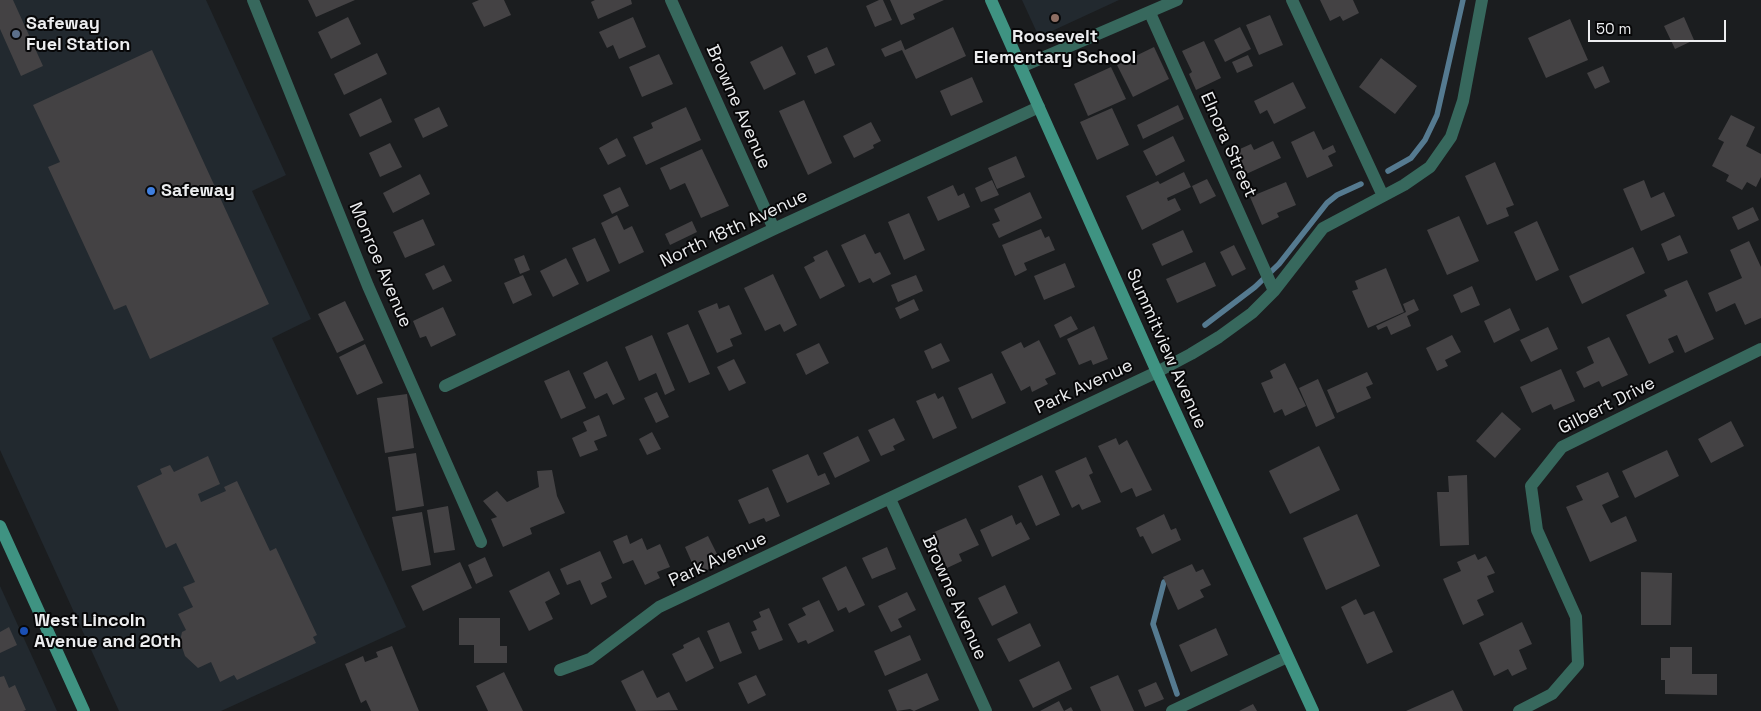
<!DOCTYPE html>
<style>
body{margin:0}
#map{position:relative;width:1761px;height:711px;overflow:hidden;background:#1b1d1f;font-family:"Space Grotesk",sans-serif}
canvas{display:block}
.scale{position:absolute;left:1588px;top:20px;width:138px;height:22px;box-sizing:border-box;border:2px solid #ecedef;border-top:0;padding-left:6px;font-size:15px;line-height:18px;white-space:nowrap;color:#ecedef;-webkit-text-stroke:4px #070708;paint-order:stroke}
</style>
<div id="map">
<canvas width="1761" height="711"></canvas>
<div class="scale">50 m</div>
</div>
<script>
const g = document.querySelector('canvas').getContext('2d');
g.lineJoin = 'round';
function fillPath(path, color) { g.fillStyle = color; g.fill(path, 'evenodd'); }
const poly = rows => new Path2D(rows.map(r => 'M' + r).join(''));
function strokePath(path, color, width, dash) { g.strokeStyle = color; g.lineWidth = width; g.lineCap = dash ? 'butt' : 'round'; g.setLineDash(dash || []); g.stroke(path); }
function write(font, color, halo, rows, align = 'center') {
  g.font = font + ' "Space Grotesk",sans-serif'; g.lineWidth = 4; g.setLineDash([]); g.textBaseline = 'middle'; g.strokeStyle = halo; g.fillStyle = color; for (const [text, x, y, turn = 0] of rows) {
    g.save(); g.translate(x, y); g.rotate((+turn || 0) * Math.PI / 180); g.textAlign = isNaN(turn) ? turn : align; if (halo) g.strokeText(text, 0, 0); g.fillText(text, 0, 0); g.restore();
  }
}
const built = poly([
 [0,0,206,0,286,175,252,191,311,319,272,338,406,627,221,711,119,711,0,450],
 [1022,0,1119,0,1039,37],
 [0,586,57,711,0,711]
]);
const stream = poly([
 [1388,171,1411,158,1425,140,1437,115,1463,0],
 [1205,325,1255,287,1279,264,1327,203,1337,195,1361,184],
 [1164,582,1153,624,1177,694]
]);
const building = poly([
 [0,0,13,0,43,66,21,76,0,29],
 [308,0,355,0,316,17],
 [479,0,504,0,511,15,484,27,472,3],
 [595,0,631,0,632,4,598,19,591,2],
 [879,0,883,0,892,20,875,27,866,6],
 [890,0,944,0,913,14,915,19,901,25],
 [1320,0,1353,0,1359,13,1343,21,1340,16,1330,21],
 [1270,15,1283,45,1259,55,1246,25],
 [348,17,361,44,331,59,318,32],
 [633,17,646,47,619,59,613,45,607,48,599,32],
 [1684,17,1694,40,1675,49,1664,26],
 [1570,19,1588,60,1546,78,1528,38],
 [953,27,966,56,916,79,902,50,885,57,881,49,901,40,905,50],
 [1240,27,1251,49,1225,62,1214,40],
 [1204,41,1221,78,1196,90,1189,74,1192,72,1182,51],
 [782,46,796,74,764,90,750,62],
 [827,47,835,65,815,74,807,56],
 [1154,47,1169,79,1133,97,1117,65],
 [152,50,269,304,150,359,126,305,114,310,48,167,60,162,33,105],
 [377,53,387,74,344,95,334,74],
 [659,54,673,84,642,97,629,67],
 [1248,55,1253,66,1237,73,1232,62],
 [1381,58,1417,86,1395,114,1359,87],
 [1603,66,1610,82,1595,89,1587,73],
 [1111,67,1126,99,1088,116,1074,84],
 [972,77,983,102,951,116,940,91],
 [1293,82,1306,108,1274,124,1267,110,1260,114,1254,101],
 [381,98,392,122,360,137,349,114],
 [804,100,832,163,808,175,779,111],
 [1178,105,1184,119,1143,139,1137,125],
 [439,107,448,126,423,138,414,119],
 [686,107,701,140,646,165,633,137,653,128,651,123],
 [1112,108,1129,145,1097,160,1080,122],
 [1731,115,1755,127,1746,146,1761,154,1761,177,1756,187,1747,182,1742,190,1726,181,1729,175,1712,166,1724,142,1718,139],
 [871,122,881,141,873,145,874,148,854,158,843,136],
 [1314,131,1323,150,1333,145,1336,152,1328,156,1333,166,1307,178,1291,142],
 [1173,136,1185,161,1156,176,1143,151],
 [617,138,626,156,608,165,599,148],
 [1273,141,1281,158,1242,176,1231,153,1251,144,1254,150],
 [390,143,402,167,380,177,369,153],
 [702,149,729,206,701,218,685,183,670,190,660,168],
 [1016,156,1025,177,997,189,988,168],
 [1495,162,1514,205,1506,208,1509,216,1487,225,1465,176],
 [1184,172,1191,187,1167,198,1168,201,1175,198,1181,210,1142,230,1126,196,1158,181,1160,184],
 [420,174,430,194,393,213,383,193],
 [1207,179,1216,196,1200,204,1192,186],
 [992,180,999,195,981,202,975,188],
 [1644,180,1651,198,1664,192,1675,216,1641,231,1623,189],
 [1286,182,1296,205,1277,213,1279,217,1262,225,1250,197],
 [953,185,958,196,964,193,970,207,938,221,927,197],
 [620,187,629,206,612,214,603,195],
 [1030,192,1042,218,999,238,992,224,1000,221,994,209],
 [1753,207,1759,220,1738,230,1732,217],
 [909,213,925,250,904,260,888,222],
 [617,215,624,230,632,226,644,252,619,264,601,223],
 [1459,216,1479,261,1447,275,1427,230],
 [423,219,435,245,405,258,393,232],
 [692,221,697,232,670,245,665,234],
 [1537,221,1559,270,1536,281,1514,232],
 [1041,229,1045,238,1049,236,1055,250,1024,263,1027,270,1015,276,1002,245],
 [1183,230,1193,252,1162,266,1152,244],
 [865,234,875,254,880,252,891,274,873,283,870,278,859,283,841,245],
 [1680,235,1688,253,1668,261,1661,244],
 [595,238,610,271,587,282,572,248],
 [1749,241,1761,267,1761,318,1745,325,1735,303,1716,312,1708,293,1742,278,1730,250],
 [1234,245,1246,269,1232,276,1220,252],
 [1633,247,1645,273,1582,304,1569,276],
 [827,250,845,286,820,299,804,267,815,261,813,257],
 [524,255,530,270,520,274,514,259],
 [566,258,579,284,553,297,540,271],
 [1205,262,1216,286,1177,303,1166,279],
 [1065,263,1075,287,1044,300,1034,276],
 [444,265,452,281,433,290,425,274],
 [1386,268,1404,312,1368,328,1352,291,1358,289,1355,281],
 [773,274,797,325,784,332,780,324,765,331,744,288],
 [523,275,532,295,513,304,504,283],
 [916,275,923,291,898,302,891,285],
 [1687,280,1714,339,1685,353,1677,335,1668,339,1674,352,1649,364,1626,315,1667,296,1664,290],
 [1472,286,1480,305,1461,313,1453,295],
 [914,299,919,310,900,319,895,308],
 [1414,299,1419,310,1407,316,1411,326,1391,335,1387,326,1378,330,1376,326,1406,312,1403,304],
 [345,301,364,340,337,353,318,314],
 [717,303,719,309,729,305,742,334,730,339,733,346,717,353,698,311],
 [443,307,456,335,431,347,426,336,420,338,413,321],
 [1510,308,1520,330,1494,343,1484,321],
 [1071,316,1078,329,1060,338,1054,325],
 [688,324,710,374,689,383,667,333],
 [1094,326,1108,359,1093,365,1091,360,1079,365,1067,339],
 [1548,327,1558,349,1531,362,1520,340],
 [652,335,675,390,665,395,656,373,639,381,625,347],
 [1452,335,1461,352,1445,360,1448,366,1437,371,1426,348],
 [1609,337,1628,375,1602,387,1599,381,1584,388,1576,372,1594,363,1587,347],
 [1039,340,1056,374,1045,379,1048,384,1032,392,1030,386,1021,391,1001,352,1021,342,1024,348],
 [819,343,829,363,806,375,796,354],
 [941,343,950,361,932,369,924,351],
 [365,344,383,383,357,395,339,357],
 [734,359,746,383,729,391,717,367],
 [607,361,625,399,613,405,607,393,595,399,583,373],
 [1285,363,1306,406,1285,416,1282,409,1274,413,1261,383,1273,378,1270,371],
 [1561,369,1575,401,1554,410,1551,404,1532,413,1520,387],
 [569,370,586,408,561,419,544,381],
 [1367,372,1373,384,1366,387,1371,398,1337,413,1327,390],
 [992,373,1006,403,972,419,958,388],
 [1318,379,1335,418,1316,427,1299,388],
 [657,392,669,417,656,423,644,398],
 [935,393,938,399,943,396,957,428,933,439,916,401],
 [407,394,414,448,385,453,377,398],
 [1502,412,1521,429,1495,458,1476,441],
 [599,415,607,436,594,441,598,450,580,457,572,438,587,431,583,422],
 [894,418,905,440,893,446,895,450,881,456,868,430],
 [1731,421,1744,446,1711,463,1698,439],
 [652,432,661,449,647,455,639,439],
 [858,436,870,461,835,478,823,453],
 [1116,438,1119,445,1127,440,1152,490,1136,497,1132,488,1121,493,1098,446],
 [1319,446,1340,490,1290,514,1269,471],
 [1667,450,1679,476,1635,498,1622,471],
 [416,453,424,506,396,511,388,457],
 [808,454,818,476,825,473,830,484,787,503,772,470],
 [208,456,220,484,198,494,201,502,226,491,224,487,237,481,270,551,276,548,317,635,313,637,316,643,237,680,234,675,220,682,211,662,198,668,185,656,180,641,182,632,186,630,178,614,193,607,183,587,195,582,176,543,166,548,137,486,162,474,160,469,170,465,174,472],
 [1086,457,1093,473,1089,475,1101,502,1082,510,1079,504,1072,508,1055,471],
 [552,470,557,496,565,513,530,528,532,534,503,547,491,519,497,517,483,501,497,491,507,502,539,487,537,471],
 [1608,472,1619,497,1602,505,1611,523,1626,516,1637,541,1590,562,1566,507,1583,500,1576,486],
 [1042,475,1060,515,1036,526,1018,486],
 [1467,475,1469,545,1440,546,1437,492,1449,492,1448,476],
 [768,487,780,516,766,522,764,518,749,524,738,500],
 [448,506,455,550,434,553,427,510],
 [422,512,431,565,402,571,392,517],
 [1164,514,1171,530,1176,528,1181,540,1152,554,1143,536,1140,537,1136,528],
 [1357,514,1380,566,1326,590,1303,538],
 [1012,515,1016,525,1021,522,1030,539,992,557,980,530],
 [966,518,979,545,959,554,962,561,947,568,932,533],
 [627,535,630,544,642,538,647,550,660,544,670,567,657,572,660,578,645,585,633,560,623,564,613,541],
 [708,536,717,554,713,556,717,565,701,573,697,563,693,565,685,547],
 [887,547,896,569,872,579,862,558],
 [600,551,612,578,601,583,607,597,591,605,580,580,567,585,560,569],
 [1475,554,1478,560,1486,556,1495,573,1487,576,1494,592,1477,600,1484,615,1463,625,1443,579,1461,571,1457,562],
 [485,557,493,576,476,584,468,565],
 [460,562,472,588,423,611,411,586],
 [1192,564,1196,572,1203,569,1211,585,1200,590,1204,597,1178,610,1163,577],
 [846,566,865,605,849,613,846,607,838,611,822,578],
 [549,571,560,594,545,602,553,619,529,631,509,591],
 [1641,572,1672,573,1671,625,1641,625],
 [1005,585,1018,613,992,626,978,598],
 [907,592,916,610,898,619,902,627,891,632,878,606],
 [1356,599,1364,615,1374,611,1393,652,1367,664,1341,607],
 [819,600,834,631,808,644,806,640,798,643,788,624,806,615,802,608],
 [769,608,783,640,759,650,751,632,757,630,753,621,761,617,759,612],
 [459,618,500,618,500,646,507,646,507,663,474,663,474,645,459,645],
 [729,622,742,653,720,662,707,631],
 [1522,622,1532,644,1519,650,1527,669,1512,676,1508,669,1494,676,1479,643],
 [1030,623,1041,646,1009,662,997,639],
 [9,627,17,645,0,653,0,632],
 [1216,628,1228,655,1191,672,1179,645],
 [910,635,921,660,885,676,874,651],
 [699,637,714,668,686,682,672,654,684,648,683,645],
 [392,646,419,711,371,711,366,700,361,703,345,664,363,656,365,662,378,657,376,652],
 [1670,647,1692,647,1692,674,1717,674,1717,695,1665,694,1665,680,1661,680,1661,658,1670,658],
 [1059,661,1072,689,1033,708,1019,680],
 [643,670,657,698,669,692,678,710,636,711,621,681],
 [504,672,523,711,488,711,476,686],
 [927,673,939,700,914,711,910,709,897,711,888,690],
 [756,675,766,695,748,704,738,683],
 [1118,675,1134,711,1101,711,1090,687],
 [4,676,9,688,15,685,26,710,23,711,0,711,0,677],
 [1156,682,1164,699,1145,707,1138,690],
 [1453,690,1463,711,1406,711],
 [1059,701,1064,711,1071,707,1073,711,1040,711],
 [1253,704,1257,711,1239,711]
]);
const street = poly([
 [253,0,368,286,481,542],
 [671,0,774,229],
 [1292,0,1383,196],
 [1150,13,1274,291],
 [1021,67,1177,0],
 [445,386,774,229,1039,107],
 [890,499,986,711],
 [560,670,590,659,659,607,1157,372,1191,354,1219,337,1252,313,1274,291,1323,228,1404,185,1430,167,1451,137,1463,101,1482,0],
 [1172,711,1287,657],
 [1519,711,1552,694,1578,664,1576,617,1537,530,1531,486,1562,447,1761,349]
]);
const secondary = poly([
 [991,0,1157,372,1313,711],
 [0,526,84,711]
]);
const markers = [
 [1055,18,5,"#8d6e63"],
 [16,34,5,"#5c6f8a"],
 [151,191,5,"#3f7fe0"],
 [24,631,5,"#1a4fb4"]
];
const poiNames = [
 ["Safeway",26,24],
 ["Fuel Station",26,45],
 ["Roosevelt",1055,37,"center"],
 ["Elementary School",1055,58,"center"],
 ["Safeway",161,191],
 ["West Lincoln",34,621],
 ["Avenue and 20th",34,642]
];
const streetNames = [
 ["Browne Avenue",738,107,66],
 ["Elnora Street",1228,145,66],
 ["North 18th Avenue",734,229,-25],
 ["Monroe Avenue",380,265,67],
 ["Summitview Avenue",1166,349,66],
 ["Park Avenue",1084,387,-25],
 ["Gilbert Drive",1607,406,-27],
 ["Park Avenue",718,560,-25],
 ["Browne Avenue",954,598,66]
];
fillPath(built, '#22292f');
strokePath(stream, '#557a90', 5.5);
fillPath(building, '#444244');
strokePath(street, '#37685d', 12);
strokePath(secondary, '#3f9382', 12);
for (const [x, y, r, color] of markers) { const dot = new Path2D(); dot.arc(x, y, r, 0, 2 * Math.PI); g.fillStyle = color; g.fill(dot); strokePath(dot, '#070708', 2); }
write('bold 18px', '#ecedef', '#070708', poiNames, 'left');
write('18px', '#ecedef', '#070708', streetNames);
</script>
